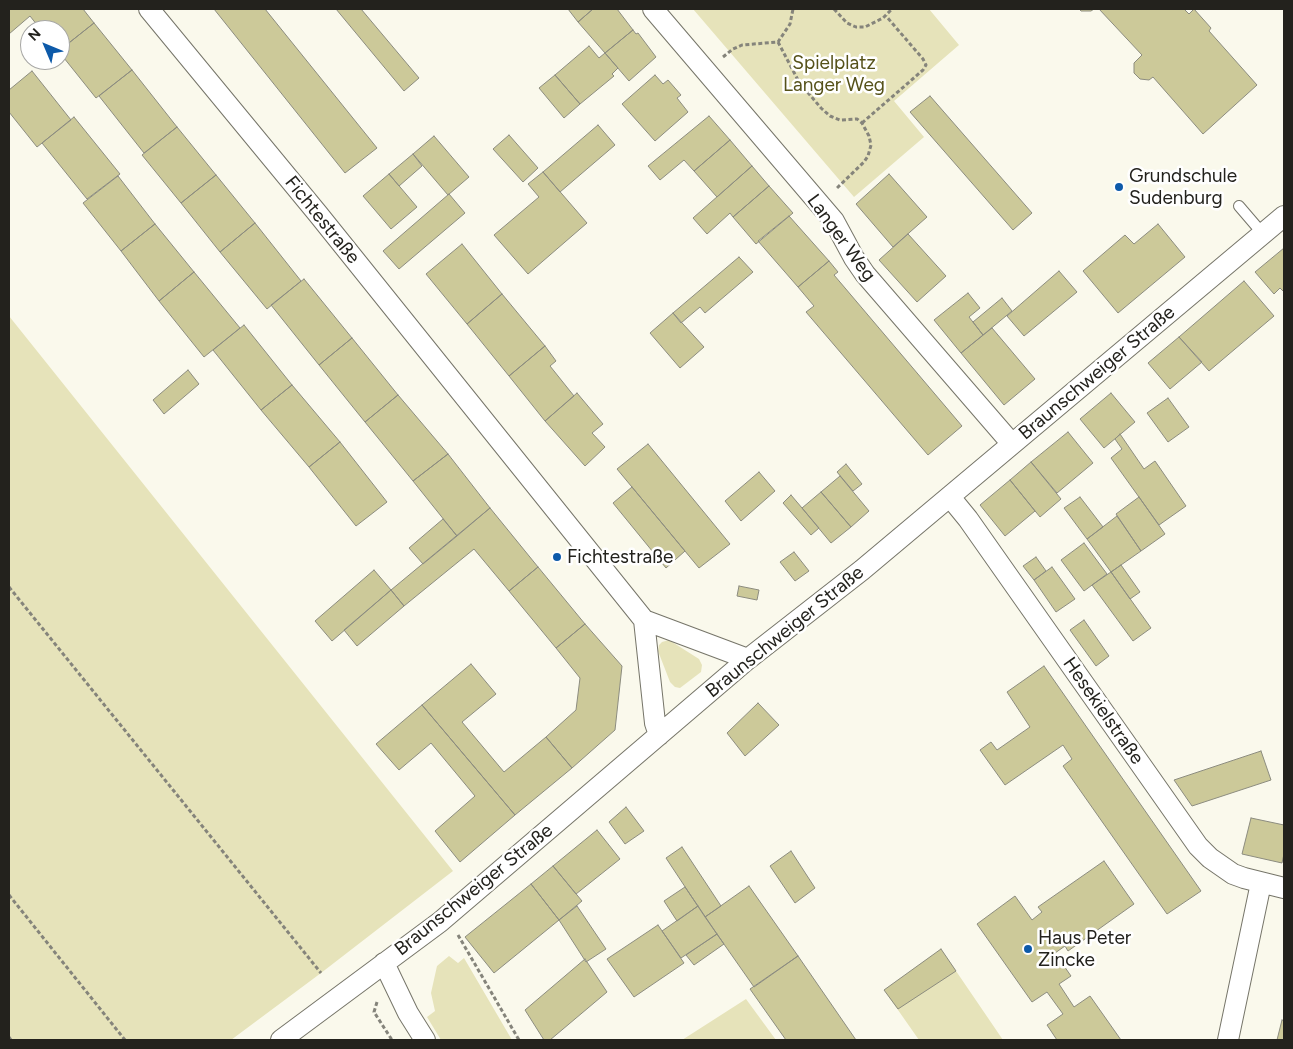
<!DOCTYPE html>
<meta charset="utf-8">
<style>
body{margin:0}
#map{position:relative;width:1293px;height:1049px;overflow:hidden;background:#faf9ec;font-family:Figtree,sans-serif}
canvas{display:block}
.frame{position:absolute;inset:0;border:10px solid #23221d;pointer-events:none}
.north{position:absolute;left:20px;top:20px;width:50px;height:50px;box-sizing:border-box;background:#fff;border:1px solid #a7a7a5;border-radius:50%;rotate:315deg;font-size:14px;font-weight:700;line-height:20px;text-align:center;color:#23221d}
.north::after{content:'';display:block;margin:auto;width:18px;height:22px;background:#0d5aa9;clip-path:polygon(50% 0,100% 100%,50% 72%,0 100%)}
</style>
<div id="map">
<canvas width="1293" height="1049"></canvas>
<div class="frame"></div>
<div class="north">N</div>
</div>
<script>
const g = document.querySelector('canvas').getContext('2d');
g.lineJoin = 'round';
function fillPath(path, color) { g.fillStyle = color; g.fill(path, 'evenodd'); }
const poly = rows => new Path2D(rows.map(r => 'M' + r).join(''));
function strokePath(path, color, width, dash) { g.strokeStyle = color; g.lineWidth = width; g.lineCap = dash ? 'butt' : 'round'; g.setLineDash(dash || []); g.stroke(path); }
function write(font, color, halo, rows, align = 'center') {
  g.font = font + ' Figtree,sans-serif'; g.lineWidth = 5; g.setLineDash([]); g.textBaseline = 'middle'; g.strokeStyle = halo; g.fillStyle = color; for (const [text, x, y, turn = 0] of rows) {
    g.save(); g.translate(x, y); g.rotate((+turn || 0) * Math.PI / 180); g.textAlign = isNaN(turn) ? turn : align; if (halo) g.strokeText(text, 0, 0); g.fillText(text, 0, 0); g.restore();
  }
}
const green = poly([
 [693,9,929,9,959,45,894,101,924,137,854,197],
 [9,316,453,871,321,973,231,1040,9,1040],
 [669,640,699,659,702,665,701,672,680,688,675,687,670,682,658,651,659,645,662,642],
 [941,949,1003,1040,919,1040,884,990],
 [449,956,458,963,464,958,512,1040,441,1040,427,1017,435,1011,431,993,437,966],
 [746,999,776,1040,682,1040]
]);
const building = poly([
 [9,9,83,9,94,23,60,50,60,30,41,30,30,16,9,34,9,9],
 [214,9,265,9,377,148,345,173,214,9],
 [336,9,361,9,419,78,404,91,336,9],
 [568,9,593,9,578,22,568,9],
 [593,9,617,9,633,30,605,53,578,22,593,9],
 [1079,9,1094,9,1091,11,1081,11,1079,9],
 [1099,9,1184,9,1189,14,1194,9,1211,28,1209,31,1257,85,1203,134,1153,77,1149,80,1140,79,1134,73,1134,63,1142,55,1099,9],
 [94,23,132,70,96,98,60,53,60,50,94,23],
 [633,30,636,34,638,33,656,57,629,81,605,53,633,30],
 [589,46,599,58,605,53,618,68,612,74,614,76,580,104,555,75,589,46],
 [132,70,177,127,144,153,99,96,132,70],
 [32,71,71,120,37,147,9,112,9,90,32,71],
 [555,75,580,104,564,118,539,88,555,75],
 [655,75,663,84,668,80,681,95,677,98,688,112,655,141,622,104,655,75],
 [930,96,1032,213,1013,230,910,112,930,96],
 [709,116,730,140,694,171,684,160,660,180,648,166,709,116],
 [74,117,120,174,87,199,42,143,74,117],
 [598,125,615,145,560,192,543,172,598,125],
 [177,127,216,175,181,203,142,155,177,127],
 [509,135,538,168,523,182,493,149,509,135],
 [434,136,469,177,448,195,413,154,434,136],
 [730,140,752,166,717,197,694,171,730,140],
 [413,154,422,166,399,186,389,174,413,154],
 [752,166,769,186,733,217,730,213,707,234,693,218,752,166],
 [543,172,587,223,528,274,494,235,539,197,528,184,543,172],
 [389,174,417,207,391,229,363,196,389,174],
 [889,174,927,217,893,247,856,204,889,174],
 [216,175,255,223,220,252,181,203,216,175],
 [118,176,155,224,121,251,83,203,118,176],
 [769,186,793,213,756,244,733,217,769,186],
 [449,194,465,213,399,269,383,251,449,194],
 [789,216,829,261,798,287,758,241,789,216],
 [255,223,301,281,267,309,220,252,255,223],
 [155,224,194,272,159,301,121,251,155,224],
 [1158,224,1185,257,1118,313,1083,271,1125,235,1134,244,1158,224],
 [908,234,946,276,917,302,879,260,908,234],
 [462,244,502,294,467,324,426,274,462,244],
 [1284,248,1284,292,1280,288,1274,294,1255,272,1284,248],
 [739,257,753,272,705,313,700,307,681,323,673,313,739,257],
 [829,261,838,272,834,275,962,426,928,455,806,312,814,306,798,287,829,261],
 [1059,271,1077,292,1024,336,1007,316,1059,271],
 [194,272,240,328,204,357,159,301,194,272],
 [304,279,352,338,319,365,271,305,304,279],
 [1244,281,1274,316,1209,371,1179,337,1244,281],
 [968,293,980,308,969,317,983,335,961,353,934,320,968,293],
 [502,294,545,346,509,376,467,324,502,294],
 [1002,298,1012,311,983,335,973,322,1002,298],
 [673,313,704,347,680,368,650,333,673,313],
 [244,325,292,385,261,410,213,350,244,325],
 [992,328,1035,379,1004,405,961,353,992,328],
 [1179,337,1202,362,1170,389,1148,363,1179,337],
 [352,338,398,395,365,422,319,365,352,338],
 [545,346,556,361,550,366,574,396,545,421,509,376,545,346],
 [188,370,199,384,164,414,153,400,188,370],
 [292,385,340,442,309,467,261,410,292,385],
 [577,393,603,424,592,433,605,447,585,466,545,421,577,393],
 [1111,393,1135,422,1104,448,1080,419,1111,393],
 [398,395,448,454,413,481,365,422,398,395],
 [1168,398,1189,427,1168,442,1147,413,1168,398],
 [1068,432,1093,463,1057,493,1031,462,1068,432],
 [1120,434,1144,469,1155,461,1186,506,1159,525,1111,458,1122,449,1115,439,1120,434],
 [340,442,387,502,356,526,309,467,340,442],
 [648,444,730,544,699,568,617,469,648,444],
 [448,454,490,508,457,536,413,481,448,454],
 [1031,462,1061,499,1040,517,1010,480,1031,462],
 [846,464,862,484,853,491,837,472,846,464],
 [759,472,775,491,741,521,725,501,759,472],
 [840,476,869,511,851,527,821,492,840,476],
 [1010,480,1035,511,1005,536,980,505,1010,480],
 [632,487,685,551,666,568,613,503,632,487],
 [821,492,851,527,831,543,802,508,821,492],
 [791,495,819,528,811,535,783,503,791,495],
 [1080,497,1103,527,1087,539,1064,508,1080,497],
 [1139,497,1165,534,1141,551,1116,514,1139,497],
 [490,508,538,567,509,591,474,549,404,606,391,590,490,508],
 [1117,516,1141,551,1111,572,1087,539,1117,516],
 [443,519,457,536,423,564,409,548,443,519],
 [1084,543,1107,574,1084,591,1061,560,1084,543],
 [794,552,809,571,795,581,780,562,794,552],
 [1036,557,1046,571,1034,580,1023,566,1036,557],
 [1121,565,1140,592,1130,599,1111,572,1121,565],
 [538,567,585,624,556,648,509,591,538,567],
 [1052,567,1075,599,1056,612,1034,580,1052,567],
 [374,570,391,590,332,641,315,621,374,570],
 [1111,572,1151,628,1133,641,1092,585,1111,572],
 [739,586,759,590,757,600,737,596,739,586],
 [391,590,404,606,357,646,344,630,391,590],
 [1084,620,1109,656,1096,666,1070,630,1084,620],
 [585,624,622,666,615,730,572,768,546,737,576,710,580,678,556,648,585,624],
 [471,664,496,694,462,722,504,772,546,737,572,768,515,815,422,705,471,664],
 [1044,666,1201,891,1167,914,1063,766,1072,759,1063,745,1005,785,980,750,991,742,997,750,1030,727,1007,692,1044,666],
 [758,703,779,725,745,756,727,733,758,703],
 [422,705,515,815,460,862,435,831,475,796,431,743,399,770,376,744,422,705],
 [1261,751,1271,780,1192,806,1174,780,1261,751],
 [626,807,644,831,625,844,609,822,626,807],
 [1251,818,1284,825,1284,854,1282,863,1242,854,1251,818],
 [597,830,620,859,576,894,553,866,597,830],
 [682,847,721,906,705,917,666,858,682,847],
 [791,851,815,888,795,903,770,866,791,851],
 [1104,861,1134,904,1068,951,1065,946,1055,953,1071,976,1059,984,1074,1007,1090,996,1121,1040,1057,1040,1047,1025,1063,1014,1047,992,1032,1002,977,924,1015,896,1032,920,1042,912,1038,907,1104,861],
 [553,866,582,901,559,920,531,884,553,866],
 [531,884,559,920,494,973,465,937,531,884],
 [749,886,798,956,754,987,705,917,749,886],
 [685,887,698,906,677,921,664,901,685,887],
 [577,906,606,949,586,962,559,920,577,906],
 [698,906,717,934,681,958,662,931,698,906],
 [658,925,684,963,634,997,607,959,658,925],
 [717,934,724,944,694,965,686,955,717,934],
 [941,949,956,971,898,1009,884,990,941,949],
 [798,956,856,1040,786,1040,750,989,798,956],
 [585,959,607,992,550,1040,544,1040,525,1010,585,959],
 [1282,1020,1284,1021,1284,1040,1277,1040,1282,1020]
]);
const path = poly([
 [834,9,847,23,856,27,865,27,883,18,892,9],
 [778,42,799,82,821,108,830,116,840,120,857,119,862,123,869,136,871,145,868,156,864,162,836,189],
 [723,57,733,49,742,45,778,42,790,24,793,9],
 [862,123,923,70,926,65,923,59,886,16],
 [9,587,321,973],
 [9,895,125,1040],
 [458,935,519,1040],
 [377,1002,374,1012,392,1040],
 [9,1037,11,1040]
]);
const service = poly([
 [1239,206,1263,234]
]);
const minor = poly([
 [149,9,318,214,644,620,748,659],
 [653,9,834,221,854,258,865,274,1012,444],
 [950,497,968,519,1198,846,1210,858,1233,874,1244,878,1284,888],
 [644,620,655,723,659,735],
 [384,963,408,1013,425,1040],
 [281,1040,440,922,748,659,862,570,1284,216],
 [1228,1040,1261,883]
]);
const markers = [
 [1119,187,5,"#0d5aa9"],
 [557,557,5,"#0d5aa9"],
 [1028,949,5,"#0d5aa9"]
];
const parkNames = [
 ["Spielplatz",834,63],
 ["Langer Weg",834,85]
];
const poiNames = [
 ["Grundschule",1129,176],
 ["Sudenburg",1129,198],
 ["Fichtestraße",567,557],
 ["Haus Peter",1038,938],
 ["Zincke",1038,960]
];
const streetNames = [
 ["Fichtestraße",322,220,51],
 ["Langer Weg",841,238,54],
 ["Braunschweiger Straße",1097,373,-40],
 ["Braunschweiger Straße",785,632,-39],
 ["Hesekielstraße",1103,711,55],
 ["Braunschweiger Straße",474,890,-39]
];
fillPath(green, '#e6e3ba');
fillPath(building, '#ccc999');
strokePath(building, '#8c8c7f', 1);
strokePath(service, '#767569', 12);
strokePath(minor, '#767569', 22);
strokePath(path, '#85847b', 3, [4, 2.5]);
strokePath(service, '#fff', 10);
strokePath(minor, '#fff', 20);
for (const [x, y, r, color] of markers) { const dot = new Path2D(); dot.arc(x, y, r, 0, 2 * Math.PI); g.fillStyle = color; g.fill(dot); strokePath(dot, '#fff', 2); }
write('19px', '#555119', '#fff', parkNames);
write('19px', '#23221d', '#fff', poiNames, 'left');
write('19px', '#23221d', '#fff', streetNames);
</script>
